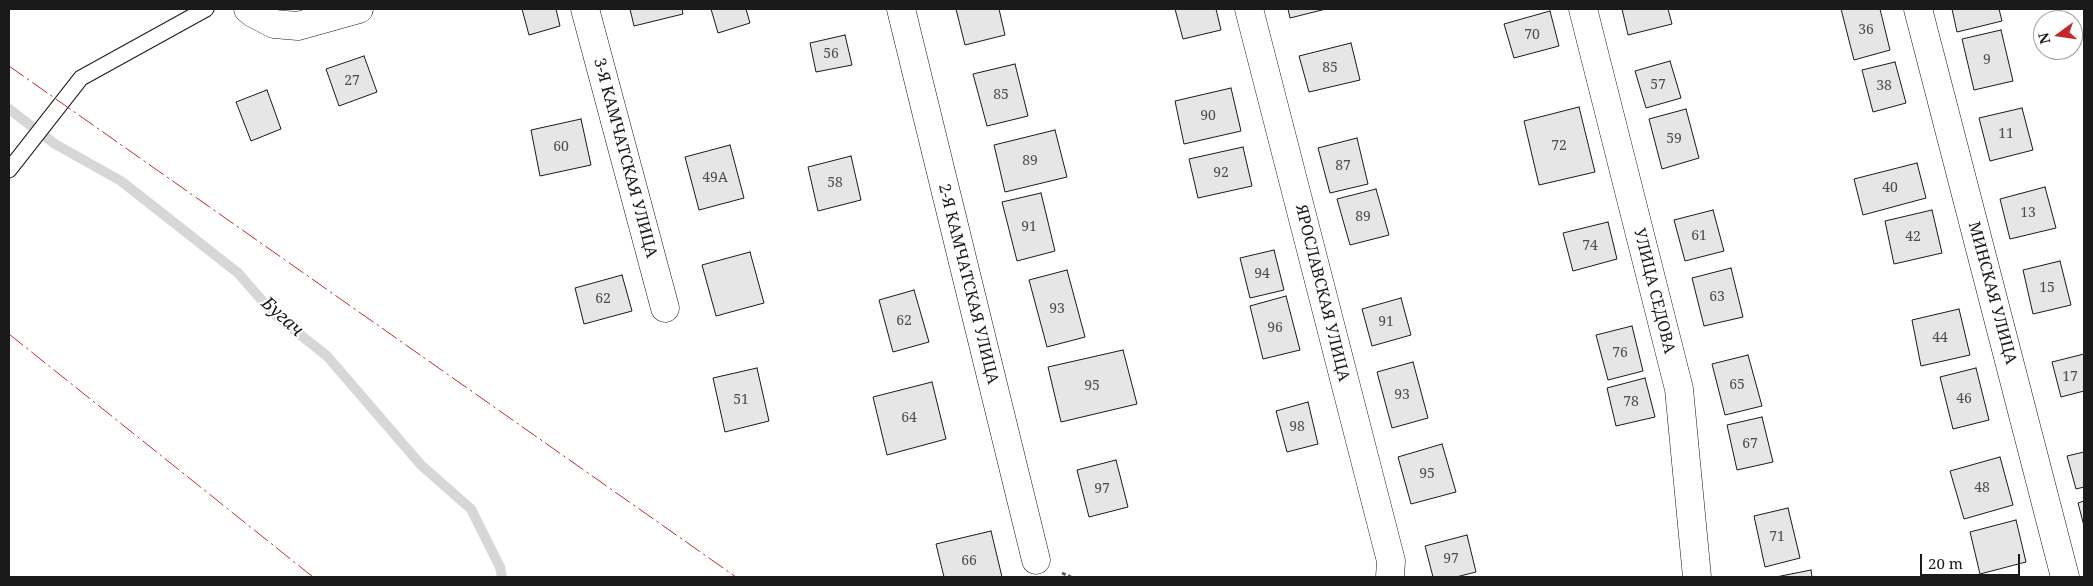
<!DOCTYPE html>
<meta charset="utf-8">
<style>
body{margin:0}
#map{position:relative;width:2093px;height:586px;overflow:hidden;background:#fff;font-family:"Noto Serif",serif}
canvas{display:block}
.frame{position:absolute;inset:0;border:10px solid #1a1a1a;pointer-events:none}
.north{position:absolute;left:2033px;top:10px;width:50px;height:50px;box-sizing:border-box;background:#fff;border:1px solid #a3a3a3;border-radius:50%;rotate:256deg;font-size:14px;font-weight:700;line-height:20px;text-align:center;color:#1a1a1a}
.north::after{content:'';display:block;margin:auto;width:18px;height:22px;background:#c62828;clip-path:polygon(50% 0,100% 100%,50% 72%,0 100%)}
.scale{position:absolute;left:1920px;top:554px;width:100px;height:22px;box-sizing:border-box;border:2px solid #1a1a1a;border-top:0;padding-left:6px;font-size:15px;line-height:18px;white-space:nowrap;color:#1a1a1a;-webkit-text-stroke:4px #fff;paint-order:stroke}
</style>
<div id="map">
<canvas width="2093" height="586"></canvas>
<div class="frame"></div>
<div class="north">N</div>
<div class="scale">20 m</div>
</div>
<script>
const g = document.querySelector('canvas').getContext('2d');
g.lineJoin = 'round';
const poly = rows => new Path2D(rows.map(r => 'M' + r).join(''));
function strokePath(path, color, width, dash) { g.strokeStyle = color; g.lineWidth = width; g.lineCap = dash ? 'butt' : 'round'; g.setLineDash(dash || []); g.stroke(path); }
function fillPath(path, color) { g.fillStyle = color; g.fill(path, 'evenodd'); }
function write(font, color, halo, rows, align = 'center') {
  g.font = font + ' "Noto Serif",serif'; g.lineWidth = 4; g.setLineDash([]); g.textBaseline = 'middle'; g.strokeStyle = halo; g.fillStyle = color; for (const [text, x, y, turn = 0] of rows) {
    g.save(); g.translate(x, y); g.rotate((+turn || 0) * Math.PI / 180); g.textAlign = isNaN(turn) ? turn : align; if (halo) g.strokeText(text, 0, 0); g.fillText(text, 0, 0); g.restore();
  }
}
const stream = poly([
 [9,109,55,144,121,181,238,273,273,313,327,356,421,465,471,509,500,567,502,577]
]);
const building = poly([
 [522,9,556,9,560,26,529,35,522,9],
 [630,9,682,9,683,14,634,26,630,9],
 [711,9,746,9,750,23,718,33,711,9],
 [956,9,999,9,1005,35,965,45,956,9],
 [1175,9,1216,9,1221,30,1183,39,1175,9],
 [1288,9,1326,9,1290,18,1288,9],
 [1622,9,1668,9,1672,24,1628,35,1622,9],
 [1841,9,1880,9,1890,50,1854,60,1841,9],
 [1952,9,1999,9,2002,21,1957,32,1952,9],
 [1550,11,1559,46,1514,58,1504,24,1550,11],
 [2001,30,2013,81,1974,90,1962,39,2001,30],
 [845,35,852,65,816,72,810,43,845,35],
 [1351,43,1360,80,1309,92,1299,56,1351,43],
 [364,56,377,92,339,106,326,69,364,56],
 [1670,61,1681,98,1646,108,1635,71,1670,61],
 [1895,62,1906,103,1873,112,1862,70,1895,62],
 [1015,64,1028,116,987,126,973,74,1015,64],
 [1231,88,1241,131,1184,144,1175,101,1231,88],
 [267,90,281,129,251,141,236,102,267,90],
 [1579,107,1595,172,1539,185,1524,121,1579,107],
 [2022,108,2033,150,1990,161,1979,118,2022,108],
 [1686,109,1699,158,1662,169,1649,119,1686,109],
 [581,119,591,165,540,176,531,130,581,119],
 [1055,130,1067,177,1005,192,994,145,1055,130],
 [1357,138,1368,184,1330,193,1318,148,1357,138],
 [730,145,744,198,699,210,685,157,730,145],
 [1243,147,1252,186,1198,198,1189,159,1243,147],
 [851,156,861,200,818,211,808,167,851,156],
 [1917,163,1926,198,1863,215,1854,179,1917,163],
 [2045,187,2056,228,2010,239,2000,199,2045,187],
 [1376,189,1389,235,1350,245,1337,199,1376,189],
 [1041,193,1055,251,1017,261,1002,202,1041,193],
 [1713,210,1724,251,1685,261,1674,220,1713,210],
 [1932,210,1942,253,1894,264,1885,221,1932,210],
 [1608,222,1617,259,1573,271,1563,233,1608,222],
 [1274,250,1284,290,1250,298,1240,258,1274,250],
 [750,252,764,303,716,316,702,265,750,252],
 [2060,261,2071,305,2033,314,2023,270,2060,261],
 [1731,268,1743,317,1704,326,1692,278,1731,268],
 [1067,270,1085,337,1047,347,1029,280,1067,270],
 [622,275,632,311,584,324,575,288,622,275],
 [914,290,929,342,893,352,879,300,914,290],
 [1286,296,1300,350,1263,359,1250,306,1286,296],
 [1401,298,1411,335,1372,346,1362,309,1401,298],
 [1959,309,1970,355,1921,366,1912,320,1959,309],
 [1632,326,1643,371,1608,380,1596,335,1632,326],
 [1123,350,1137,404,1061,422,1048,367,1123,350],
 [2084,354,2084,391,2061,397,2052,362,2084,354],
 [1748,355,1762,406,1725,415,1712,364,1748,355],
 [1413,362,1428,418,1392,428,1377,372,1413,362],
 [757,368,769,421,725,432,713,378,757,368],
 [1976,368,1989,420,1953,429,1940,377,1976,368],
 [1645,378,1655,417,1616,426,1607,388,1645,378],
 [932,382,946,439,887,455,873,397,932,382],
 [1308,402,1318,444,1287,452,1276,411,1308,402],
 [1762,417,1773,462,1737,470,1727,425,1762,417],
 [1442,444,1456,492,1411,504,1398,457,1442,444],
 [2084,452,2084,487,2076,489,2067,456,2084,452],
 [2000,457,2013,505,1964,519,1950,471,2000,457],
 [1116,460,1128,507,1089,517,1077,470,1116,460],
 [2084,501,2084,526,2078,503,2084,501],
 [1788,508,1800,558,1765,567,1754,516,1788,508],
 [2016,520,2026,562,1980,574,1970,532,2016,520],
 [991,531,1002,577,944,577,936,544,991,531],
 [1467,535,1476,572,1456,577,1433,577,1425,546,1467,535],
 [1811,570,1812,577,1776,577,1811,570]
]);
const path = poly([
 [1062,573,1071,577]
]);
const lane = poly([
 [9,170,81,78,206,9]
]);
const street = poly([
 [248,9,253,13,274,24,298,26,359,9],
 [585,9,665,308],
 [901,9,1036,560],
 [1249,9,1391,561,1390,577],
 [1583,9,1679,389,1697,577],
 [1918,9,2065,577]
]);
const power = poly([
 [9,66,736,577],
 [9,334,313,577]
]);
const numberNames = [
 ["36",1866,30],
 ["70",1532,35],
 ["56",831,54],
 ["9",1987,60],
 ["85",1330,68],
 ["27",352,81],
 ["57",1658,85],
 ["38",1884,86],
 ["85",1001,95],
 ["90",1208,116],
 ["11",2006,134],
 ["59",1674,139],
 ["72",1559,146],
 ["60",561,147],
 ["89",1030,161],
 ["87",1343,166],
 ["92",1221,173],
 ["49А",715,178],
 ["58",835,183],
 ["40",1890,188],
 ["13",2028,213],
 ["89",1363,217],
 ["91",1029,227],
 ["61",1699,236],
 ["42",1913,237],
 ["74",1590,246],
 ["94",1262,274],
 ["15",2047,288],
 ["63",1717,297],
 ["62",603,299],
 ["93",1057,309],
 ["62",904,321],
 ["91",1386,322],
 ["96",1275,328],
 ["44",1940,338],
 ["76",1620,353],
 ["17",2070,377],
 ["65",1737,385],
 ["95",1092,386],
 ["93",1402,395],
 ["46",1964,399],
 ["51",741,400],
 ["78",1631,402],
 ["64",909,418],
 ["98",1297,427],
 ["67",1750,444],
 ["95",1427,474],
 ["48",1982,488],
 ["97",1102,489],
 ["71",1777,537],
 ["97",1451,559],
 ["66",969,561]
];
const streetNames = [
 ["3-Я КАМЧАТСКАЯ УЛИЦА",625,158,75],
 ["2-Я КАМЧАТСКАЯ УЛИЦА",968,284,76],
 ["УЛИЦА СЕДОВА",1654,291,76],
 ["ЯРОСЛАВСКАЯ УЛИЦА",1322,293,76],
 ["МИНСКАЯ УЛИЦА",1992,293,75]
];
const waterNames = [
 ["Бугач",282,317,42]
];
strokePath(stream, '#d7d7d7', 10);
fillPath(building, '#e6e6e6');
strokePath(building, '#1a1a1a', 1);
strokePath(lane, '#1a1a1a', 17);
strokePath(street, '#1a1a1a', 29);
strokePath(path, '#5f5f5f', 3, [4, 2.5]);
strokePath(lane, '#fff', 15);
strokePath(street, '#fff', 28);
strokePath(power, '#c62828', 1, [18, 4, 2.5, 4]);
write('14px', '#4d4d4d', null, numberNames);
write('16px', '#1a1a1a', '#fff', streetNames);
write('italic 18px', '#1a1a1a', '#fff', waterNames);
</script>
